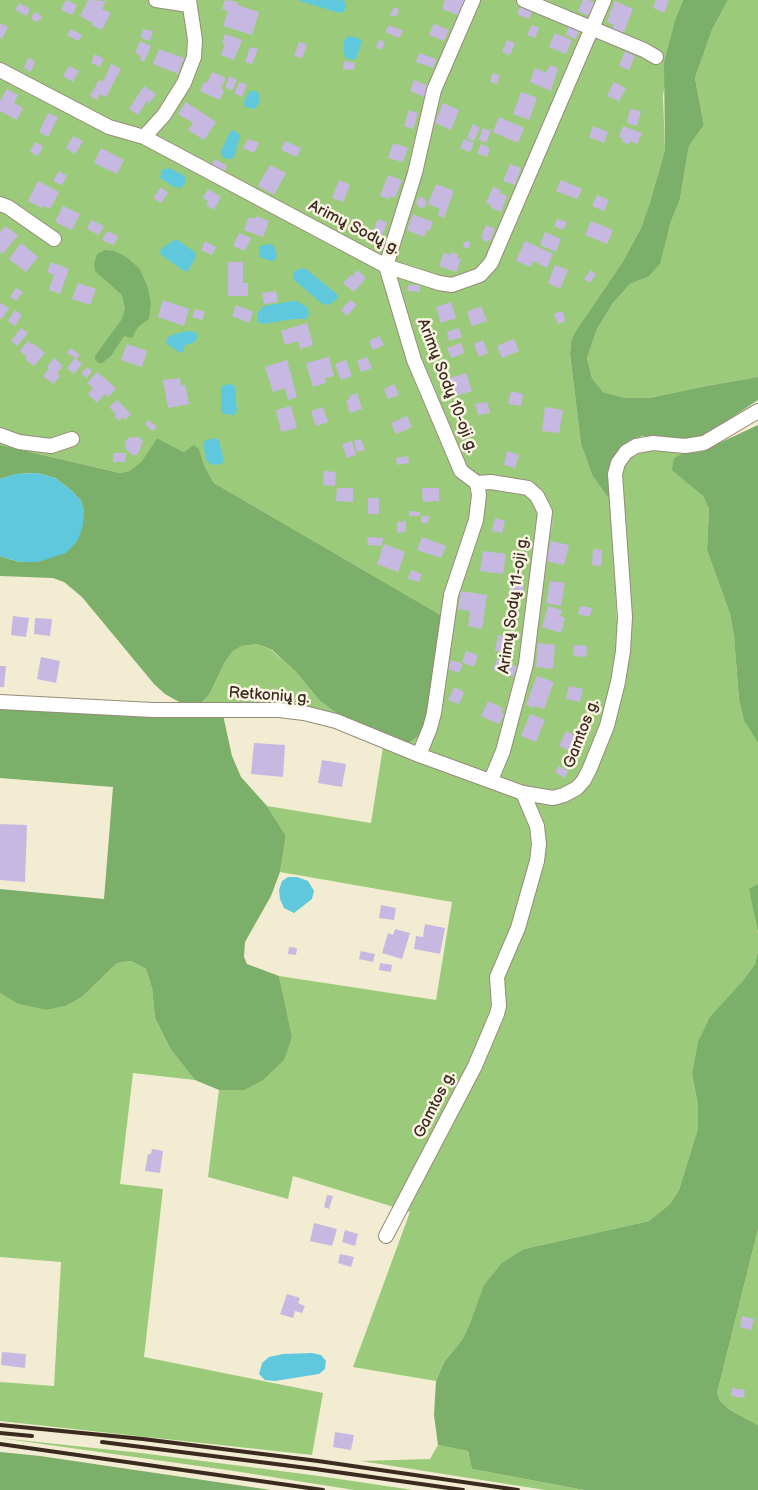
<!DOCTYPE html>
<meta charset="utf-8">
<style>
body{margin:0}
canvas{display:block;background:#f2ecd2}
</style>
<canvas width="758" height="1490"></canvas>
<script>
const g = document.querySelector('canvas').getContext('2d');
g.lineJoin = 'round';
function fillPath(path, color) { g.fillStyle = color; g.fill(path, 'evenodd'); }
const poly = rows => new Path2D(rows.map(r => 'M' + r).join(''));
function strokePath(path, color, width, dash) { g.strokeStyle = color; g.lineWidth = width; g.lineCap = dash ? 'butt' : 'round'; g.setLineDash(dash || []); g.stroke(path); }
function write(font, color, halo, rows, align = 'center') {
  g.font = font + ' "Balsamiq Sans",sans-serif'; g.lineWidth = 5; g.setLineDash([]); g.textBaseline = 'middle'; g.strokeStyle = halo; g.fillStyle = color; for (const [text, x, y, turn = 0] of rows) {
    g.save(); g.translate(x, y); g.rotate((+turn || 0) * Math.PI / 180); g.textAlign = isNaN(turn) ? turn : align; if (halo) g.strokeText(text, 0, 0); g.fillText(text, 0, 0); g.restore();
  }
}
const green = poly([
 [0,0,683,0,676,17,663,96,665,150,650,202,641,228,622,263,575,332,571,341,570,354,581,444,592,475,611,502,618,643,609,699,587,765,577,779,564,787,552,791,532,790,409,743,419,736,444,617,214,483,204,465,199,450,184,452,157,438,141,462,129,471,120,473,0,445],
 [728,0,758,0,758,377,706,386,649,398,625,398,603,392,592,378,587,358,597,329,613,303,630,284,648,277,670,224,680,199,689,146,704,125,695,78,712,30],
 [653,448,683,453,674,458,690,484,703,496,709,509,707,550,730,614,734,636,739,700,744,721,758,743,758,884,750,889,758,934,758,951,755,964,741,983,692,1075,698,1105,698,1128,679,1190,670,1204,649,1221,524,1249,471,1321,462,1340,444,1362,436,1381,353,1367,410,1212,293,1176,288,1199,208,1177,219,1090,244,1090,292,1038,279,976,436,1000,452,902,280,872,286,836,267,806,371,823,383,747,521,798,541,804,558,805,576,797,587,787,624,682,621,472,631,455],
 [258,644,271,650,296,672,320,701,339,715,271,703,201,703,209,695,225,662,233,651,242,646],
 [131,961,146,969,152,988,155,1018,171,1050,195,1080,133,1073,120,1184,163,1189,144,1357,323,1393,312,1455,0,1421,0,1382,54,1386,61,1262,0,1257,0,993,19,1004,47,1010,66,1006,82,997,117,963],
 [758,1229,758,1425,730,1410,720,1401,717,1393],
 [0,1438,141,1453,319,1476,413,1490,354,1490,234,1471],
 [438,1445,468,1451,472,1469,584,1490,545,1490,361,1461,430,1459]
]);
const forest = poly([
 [683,0,728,0,712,30,695,78,704,125,689,146,680,199,670,224,660,264,648,277,630,284,613,303,597,329,587,358,592,378,603,392,625,398,649,398,706,386,758,377,758,400,716,428,702,436,686,439,642,436,629,441,617,453,610,465,608,477,611,502,592,475,581,444,570,354,571,341,575,332,622,263,641,228,650,202,665,150,664,63,676,17],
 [105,250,114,251,125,256,139,268,147,285,151,303,149,319,138,327,132,338,124,336,111,356,102,363,98,363,95,359,95,356,122,319,125,309,122,295,95,271,94,264,97,254],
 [758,425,758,743,744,721,739,700,734,636,730,614,707,550,709,509,703,496,672,470,674,458,683,453,700,452],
 [157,438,184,452,194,445,199,449,204,465,214,483,444,617,426,725,419,736,409,743,372,730,339,715,320,701,296,672,272,650,258,644,242,646,233,651,225,662,209,695,201,703,181,703,165,694,154,684,82,597,64,582,53,578,0,576,0,556,19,562,84,511,81,501,71,490,55,478,37,473,16,474,0,479,0,445,120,473,129,471,141,462],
 [0,709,175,716,223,715,232,756,241,777,267,806,286,836,280,872,271,896,245,942,244,957,247,964,279,976,292,1037,284,1060,263,1080,244,1090,219,1090,195,1080,171,1050,155,1018,152,988,146,969,131,961,117,963,82,997,66,1006,47,1010,18,1004,0,993,0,889,104,899,113,787,0,778],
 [758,884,758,933,749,889],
 [758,951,758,1229,717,1393,720,1401,730,1410,758,1425,758,1490,584,1490,472,1469,468,1451,438,1445,434,1415,436,1381,444,1362,462,1340,471,1321,484,1285,502,1263,524,1249,649,1221,670,1204,679,1190,698,1128,698,1105,692,1075,698,1042,710,1017,741,983,755,964],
 [0,1452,40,1456,271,1490,0,1490]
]);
const water = poly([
 [297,0,342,0,345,2,346,7,344,12,339,13],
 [348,36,358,38,362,41,356,59,352,60,346,58,344,54,344,41],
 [250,91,256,91,259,94,260,101,255,109,245,107,244,101],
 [233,130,237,132,240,136,235,154,232,159,227,159,221,156,222,149,230,132],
 [169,168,185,176,186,182,181,188,174,187,160,178,162,170],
 [176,239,196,253,196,257,188,271,184,271,160,254,161,249],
 [271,244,274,246,277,256,275,260,272,261,261,258,259,255,260,246],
 [302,268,306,269,338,295,337,299,329,305,321,303,293,279,293,272],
 [293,301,297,301,308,308,309,313,307,319,294,319,263,324,257,322,258,312,264,306],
 [186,331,195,332,198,336,195,342,185,345,183,352,180,353,167,344,166,341,169,336],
 [231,384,235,387,237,411,234,415,224,414,221,411,221,386],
 [216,438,219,440,224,461,221,464,212,465,206,460,203,443,206,440],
 [37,473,55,478,71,490,81,501,84,511,83,525,78,540,66,553,38,562,19,562,0,556,0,479,16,474],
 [288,877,297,877,308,881,314,891,312,899,294,913,284,908,280,899,279,890,282,881],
 [312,1353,321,1355,326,1361,325,1369,319,1374,275,1381,265,1380,259,1374,262,1363,269,1357,283,1354]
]);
const building = poly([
 [66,0,77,5,72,15,61,10],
 [88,0,106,1,102,9,111,13,102,30,92,25,93,23,80,16],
 [225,0,238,2,237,5,259,12,252,35,223,26,228,11,222,9],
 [445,0,466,0,460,16,442,9],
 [583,0,589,0,597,4,592,17,578,11],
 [656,0,669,0,664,13,653,8],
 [615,1,633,9,623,34,612,30,614,25,607,22],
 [19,3,30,9,27,16,15,10],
 [521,5,533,10,529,19,517,14],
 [394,7,399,9,396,17,390,15],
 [34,12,42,16,38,22,31,19],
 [0,23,8,27,2,39,0,38],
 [434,24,449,30,444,41,429,35],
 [389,25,403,31,399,38,385,32],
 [532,25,539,28,535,38,527,35],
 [569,26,579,30,576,39,566,35],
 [71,29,82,35,78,41,67,35],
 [143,29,153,31,150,41,141,38],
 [555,33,572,40,566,54,549,47],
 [225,34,242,40,234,60,221,55,225,44,222,43],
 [379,40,385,42,382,50,376,47],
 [507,40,515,43,510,55,502,52],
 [140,41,151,46,144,62,140,60,141,56,135,53],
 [299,42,307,44,302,58,294,56],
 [250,47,258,49,252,64,245,62],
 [159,49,184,58,178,74,153,64],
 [625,51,635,56,629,70,619,66],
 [419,53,436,59,433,68,416,62],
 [95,54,104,59,100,67,91,63],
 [28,58,35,61,31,72,24,68],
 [344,61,355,63,354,70,343,69],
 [111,64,121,69,106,97,100,94,97,100,90,96,99,80,103,82],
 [550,65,558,68,551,91,530,82,535,68,546,73],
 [69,66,79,71,73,82,63,76],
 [212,72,226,78,221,88,224,90,220,100,200,91,204,82,207,83],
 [493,73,500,75,497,84,490,82],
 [230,76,237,80,232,91,225,87],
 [414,80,429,86,425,97,410,91],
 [240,82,247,85,242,97,234,93],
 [614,82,626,88,619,101,607,96],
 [144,86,156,94,150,103,147,101,138,115,129,109],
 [7,89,18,95,14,103,23,108,17,120,0,111,0,101],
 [521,92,537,98,529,120,513,114],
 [186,102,216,122,204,140,188,130,193,123,178,114],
 [443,103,459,110,451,130,435,123],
 [630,109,641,111,637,126,627,123],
 [409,110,418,113,413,129,404,126],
 [48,113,58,117,48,137,39,132],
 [499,117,524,128,518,143,493,132],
 [473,124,480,128,474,141,467,138],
 [593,126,608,132,604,143,589,137],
 [623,126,642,133,637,144,630,141,629,144,622,142,623,139,619,137],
 [483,128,491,131,486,143,479,140],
 [73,136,83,141,75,154,66,148],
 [248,139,259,143,254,153,243,148],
 [464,139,474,143,470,152,460,148],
 [285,141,301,148,297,157,281,150],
 [35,142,43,146,38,156,30,152],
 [393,143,408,148,403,162,388,158],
 [481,144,490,148,487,157,477,153],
 [101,148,124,160,117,174,94,163],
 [215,159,227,166,224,171,212,165],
 [510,164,521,168,515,185,503,181],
 [270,165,286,173,274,195,258,186],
 [59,171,67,176,62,185,53,181],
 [388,175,402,180,395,198,390,196,389,199,380,196],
 [339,180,350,185,343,202,332,198],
 [561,180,582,189,577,199,556,191],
 [38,181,59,192,50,209,44,206,42,208,28,201],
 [436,184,454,191,444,218,438,215,440,209,428,204],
 [161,187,168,193,161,203,153,198],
 [493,187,501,190,500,193,507,196,501,212,490,207,491,205,486,203],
 [208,189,221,197,214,210,206,205,208,201,203,198],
 [597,195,609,200,604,211,592,206],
 [423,197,427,202,425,207,420,208,416,203,418,198],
 [63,206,80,214,72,230,55,222],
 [413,214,433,222,429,232,426,230,424,237,407,230],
 [256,216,269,221,263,237,244,230,249,217,255,219],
 [378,219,387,223,381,238,372,234],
 [557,219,567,222,563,230,554,226],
 [91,220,104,226,99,235,87,229],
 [591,221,613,230,607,244,585,235],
 [486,225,495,229,490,241,488,240,487,242,482,240,483,238,481,237],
 [5,226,18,235,3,254,0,252,0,232],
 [107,231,118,236,114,245,102,240],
 [545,232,561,239,556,252,540,245],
 [239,233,251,238,245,251,233,246],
 [205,241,216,247,212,255,201,250],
 [466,241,470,242,470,247,467,249,464,247,463,243],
 [525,241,553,254,547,268,533,261,531,267,516,261],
 [21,243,38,257,26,272,9,259],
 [452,252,458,255,457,258,461,259,456,272,439,266,444,253,451,255],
 [51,262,69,269,60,294,49,290,54,275,47,272],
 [228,262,243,262,243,283,248,283,248,296,228,296],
 [555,265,568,270,560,289,548,283],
 [357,270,366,278,354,292,343,283,351,275,352,277],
 [591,270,596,274,590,283,584,279],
 [78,283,96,289,90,305,72,299],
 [408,285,420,285,420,292,407,291],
 [16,288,23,292,16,301,10,297],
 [276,291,278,302,264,304,262,293],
 [163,300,189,309,184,326,158,317],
 [350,300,357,305,347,316,341,310],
 [451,302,456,318,441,323,436,307],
 [0,303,9,308,2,319,0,318],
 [236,305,253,312,249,323,232,316],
 [481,306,487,321,472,326,467,312],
 [195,309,205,312,202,320,192,317],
 [15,310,22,315,15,326,8,321],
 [562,311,566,321,558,324,554,314],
 [307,323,313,345,300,349,298,341,285,345,281,331],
 [21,328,28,333,17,346,11,341],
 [459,328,462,337,449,341,447,332],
 [379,336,384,345,373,350,369,341],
 [514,339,519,351,502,358,497,346],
 [483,340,488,353,479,357,474,344],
 [28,341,32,345,33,343,45,353,34,366,25,359,27,357,20,351],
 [461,343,464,353,451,358,447,348],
 [127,344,147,351,142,367,121,360],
 [71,348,80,355,76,359,82,364,74,374,67,368,75,358,67,353],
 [329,357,334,376,325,378,326,383,313,387,306,363],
 [367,357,372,368,361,372,357,361],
 [54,358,63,366,57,373,60,376,53,384,43,376,49,369,47,367],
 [287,360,297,397,288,400,285,388,273,392,265,367],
 [346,360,352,376,341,380,335,364],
 [87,367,92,371,87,378,81,374],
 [97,372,116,388,109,397,105,394,97,403,88,394,93,388,87,383],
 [466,373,472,391,456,396,454,389,451,390,447,379],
 [180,378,181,386,185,385,189,404,168,408,163,380],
 [394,384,399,395,388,399,384,389],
 [511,391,523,394,521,406,508,404],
 [357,393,362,409,350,413,346,401,350,399,349,396],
 [117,400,131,414,125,420,122,417,119,421,114,416,116,414,109,407],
 [487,402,490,413,478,415,475,404],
 [291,406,297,428,281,432,276,410],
 [323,407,328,422,316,426,311,411],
 [545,407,563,410,559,433,542,431],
 [407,416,412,427,396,434,391,423],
 [148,420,157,427,153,431,145,424],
 [138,437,143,440,141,447,137,455,132,455,126,449,125,442,128,438],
 [361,439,365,450,357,452,354,441],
 [352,441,356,455,347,458,342,444],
 [507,451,519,455,515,468,504,465],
 [113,453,126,453,125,462,113,462],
 [408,456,409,463,397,465,396,458],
 [324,471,336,472,335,486,323,485],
 [337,488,353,488,353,502,336,501],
 [422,488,439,488,439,501,423,502],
 [368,498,379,498,379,514,368,514],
 [409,511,420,512,420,516,409,516],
 [421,516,429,516,428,523,421,523],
 [495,518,505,521,502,533,492,531],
 [546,520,553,521,551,533,544,532],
 [406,521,406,532,397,533,397,522],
 [368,537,383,538,382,546,367,545],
 [422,537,446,546,441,558,417,550],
 [551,541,569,545,564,565,546,561],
 [384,544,405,552,398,572,377,564],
 [593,549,602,550,601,566,592,565],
 [483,551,506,554,503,574,480,571],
 [411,570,422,574,419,582,408,579],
 [510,580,524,582,523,591,509,589],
 [550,581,565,583,561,606,546,603],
 [461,591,487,595,482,629,468,626,470,611,458,609],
 [548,606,562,610,560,616,565,618,561,633,542,627],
 [580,606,592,608,590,617,578,614],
 [13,616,29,618,26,637,11,635],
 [35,618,52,619,50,636,34,634],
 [498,635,514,638,511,654,495,651],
 [538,643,555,645,553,669,536,667],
 [574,645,587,646,586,657,573,656],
 [466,651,478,655,474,667,462,662],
 [41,657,60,661,56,683,37,679],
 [497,659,517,667,513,677,493,670],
 [451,660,463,664,459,673,448,669],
 [0,666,6,666,4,687,0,687],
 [537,676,554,682,544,709,535,706,534,708,526,705],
 [569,686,583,689,580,702,566,699],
 [454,687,464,692,459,704,448,700],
 [488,701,503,708,501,713,504,714,499,724,481,716],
 [530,714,545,720,536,742,521,736],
 [566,731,576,736,572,752,559,746],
 [254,743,285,745,283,777,251,774],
 [322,760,346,764,342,787,318,783],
 [559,766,568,771,565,778,555,772],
 [0,824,27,825,25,882,0,880],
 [381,905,396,908,394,920,379,918],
 [425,924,445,928,440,954,414,949,416,936,423,937],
 [395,929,410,933,402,959,382,953,388,933,393,935],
 [289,947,297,948,296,955,288,954],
 [361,951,375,954,373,962,359,959],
 [380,963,392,965,391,972,379,970],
 [152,1149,163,1151,160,1173,145,1171,148,1154,151,1154],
 [327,1195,333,1196,329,1209,324,1207],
 [314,1223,337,1229,332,1246,310,1241],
 [345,1230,358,1234,355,1246,342,1242],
 [340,1254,354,1257,351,1267,338,1263],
 [287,1294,300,1298,298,1303,305,1306,302,1313,295,1311,293,1318,280,1314],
 [742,1316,754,1319,751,1330,740,1327],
 [2,1352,26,1354,25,1368,1,1365],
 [732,1388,745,1390,744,1398,731,1396],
 [335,1432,354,1435,351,1450,333,1447]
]);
const street = poly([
 [156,0,189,5],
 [524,0,644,50,656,57],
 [0,70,109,127,144,137,386,266,439,283,452,285,480,275,491,263,604,0],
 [144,137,164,115,184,83,194,57,195,40,189,0],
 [0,204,8,207,54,239],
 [0,435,19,442,51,446,72,439],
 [477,483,491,482,528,488,537,496,545,512,526,664,503,751,491,780],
 [0,702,153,710,279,710,304,713,336,721,419,755,523,793,553,798,564,795,577,788,584,780,590,768,607,726,618,682,623,651,625,617,615,474,618,463,626,452,636,446,653,443,685,446,704,443,758,411],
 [419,755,430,728,434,713,451,595,476,520,479,495,477,483,461,471,414,360,386,266,415,173,434,90,473,0],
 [386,1236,475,1066,497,1014,499,1006,497,977,518,928,537,861,539,844,537,826,523,793]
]);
const rail = poly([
 [0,1425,143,1439,318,1461,518,1490],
 [0,1433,32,1436],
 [102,1442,315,1469,463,1490],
 [0,1444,323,1490]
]);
const streetNames = [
 ["Arimų Sodų g.",354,228,27],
 ["Arimų Sodų 10-oji g.",447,386,69],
 ["Arimų Sodų 11-oji g.",514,605,-82],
 ["Retkonių g.",269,696,4],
 ["Gamtos g.",582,734,-69],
 ["Gamtos g.",435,1105,-63]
];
fillPath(green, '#9bcb7a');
fillPath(forest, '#7caf6a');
fillPath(water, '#60c8dc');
fillPath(building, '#c7b8e2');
strokePath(street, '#968b78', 16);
strokePath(street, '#fff', 14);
strokePath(rail, '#3b2a1e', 4);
write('16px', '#3b2a1e', '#fcf5e5', streetNames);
</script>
